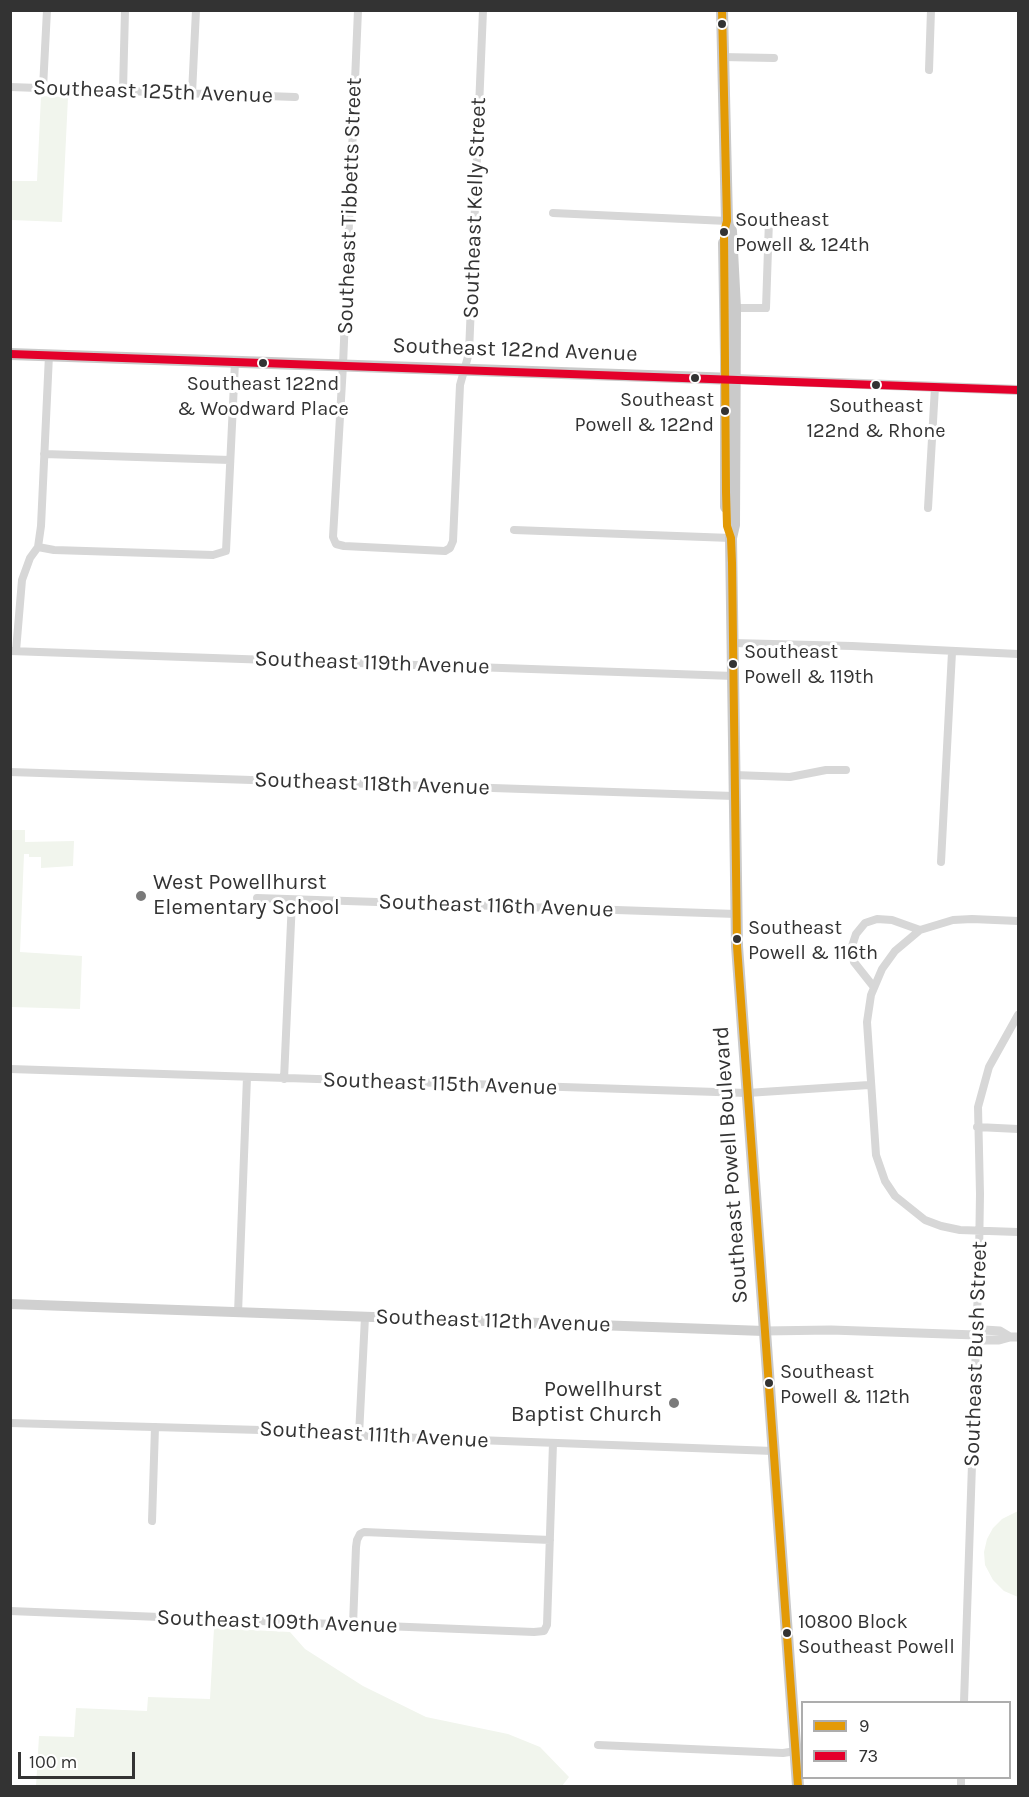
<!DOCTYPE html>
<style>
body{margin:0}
#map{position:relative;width:1029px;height:1797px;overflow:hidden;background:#fff;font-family:Karla,sans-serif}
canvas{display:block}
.frame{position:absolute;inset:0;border:12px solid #333;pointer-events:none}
.legend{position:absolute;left:801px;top:1701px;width:210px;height:78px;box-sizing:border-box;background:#fff;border:2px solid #adadad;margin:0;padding:8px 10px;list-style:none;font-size:18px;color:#333}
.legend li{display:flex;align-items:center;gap:12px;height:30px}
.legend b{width:30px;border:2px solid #adadad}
.scale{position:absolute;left:18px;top:1752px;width:117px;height:27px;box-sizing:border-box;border:3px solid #333;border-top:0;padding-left:8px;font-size:18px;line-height:21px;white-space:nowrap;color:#333;-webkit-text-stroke:4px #fff;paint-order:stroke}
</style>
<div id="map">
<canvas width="1029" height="1797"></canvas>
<div class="frame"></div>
<ul class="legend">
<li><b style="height:8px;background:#e39a05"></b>9</li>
<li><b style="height:8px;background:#e4002b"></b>73</li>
</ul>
<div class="scale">100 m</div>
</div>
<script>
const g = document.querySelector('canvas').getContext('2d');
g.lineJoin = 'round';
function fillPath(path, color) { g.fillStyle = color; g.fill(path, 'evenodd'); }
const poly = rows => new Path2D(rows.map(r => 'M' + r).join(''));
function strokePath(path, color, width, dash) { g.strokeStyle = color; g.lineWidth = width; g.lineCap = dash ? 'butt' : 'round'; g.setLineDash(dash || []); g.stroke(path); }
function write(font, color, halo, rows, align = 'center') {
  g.font = font + ' Karla,sans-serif'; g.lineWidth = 6; g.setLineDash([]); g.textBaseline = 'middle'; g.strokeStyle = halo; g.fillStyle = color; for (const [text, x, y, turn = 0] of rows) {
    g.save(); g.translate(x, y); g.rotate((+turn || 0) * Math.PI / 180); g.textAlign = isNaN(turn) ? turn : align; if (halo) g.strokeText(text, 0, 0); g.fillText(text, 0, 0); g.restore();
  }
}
const green = poly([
 [41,96,68,97,62,222,11,220,11,181,37,181],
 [11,830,25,830,25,842,74,841,73,866,41,868,41,857,29,857,29,854,24,854,20,952,82,956,80,1009,11,1007],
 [1018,1511,1018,1597,1004,1591,993,1580,985,1565,984,1552,987,1539,993,1528,1002,1519],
 [214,1628,290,1632,305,1649,363,1686,426,1717,508,1734,540,1747,569,1777,562,1786,36,1786,39,1736,74,1737,76,1708,147,1711,148,1697,210,1699]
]);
const minor = poly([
 [358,10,343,365,333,537,336,544,344,546,445,551,450,548,453,541,460,385,469,353,483,10],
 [722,57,774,58],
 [929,70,931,10],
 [10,87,295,97],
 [43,88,47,10],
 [123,91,125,10],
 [192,94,196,10],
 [553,213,727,221],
 [735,308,766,308,769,220],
 [44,454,230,460],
 [928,508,935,387],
 [514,530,731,538],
 [38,547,54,550,213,555,226,551,235,362],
 [733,643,852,646,1018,654],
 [10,651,734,676],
 [16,651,22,580,30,558,38,547,41,526,49,355],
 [10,772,734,796],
 [734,775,790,777,826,770,846,770],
 [941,862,952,652],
 [257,898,736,914],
 [1018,921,972,919,953,920,920,930,895,951,882,969,871,995,867,1022,876,1155,885,1181,895,1196,925,1220,941,1226,960,1230,1018,1232],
 [873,986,854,962,852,946,856,934,865,923,877,919,892,920,920,930],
 [10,1069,747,1093,869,1085],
 [284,1079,292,900],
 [977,1127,1018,1129],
 [238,1313,247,1077],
 [10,1423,332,1432,369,1436,773,1451],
 [359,1435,365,1317],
 [152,1521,155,1427],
 [10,1611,534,1632,544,1631,547,1625,553,1443],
 [353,1625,356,1547,357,1540,360,1534,364,1532,550,1540],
 [964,1702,979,1256,980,1194,978,1107,989,1067,1018,1015],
 [598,1745,783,1753,796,1751],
 [961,1786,961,1778]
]);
const tertiary = poly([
 [764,1331,831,1330,976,1335,984,1340,999,1340,1010,1337,1018,1337],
 [976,1335,984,1330,1000,1331,1010,1337]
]);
const secondary = poly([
 [735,379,1018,390],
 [10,1304,764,1331]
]);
const primary = poly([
 [722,10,727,221,731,231,735,308,734,525,731,538,737,946,798,1786],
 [724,243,726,357,726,507],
 [10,354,735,379]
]);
const bus1 = poly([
 [722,10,727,221,724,232,726,492,727,526,731,538,732,563,737,946,798,1786]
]);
const bus2 = poly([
 [10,354,1018,390]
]);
const markers = [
 [722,24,5,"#333"],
 [724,232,5,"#333"],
 [263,363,5,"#333"],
 [695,378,5,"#333"],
 [876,385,5,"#333"],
 [725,411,5,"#333"],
 [733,664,5,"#333"],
 [141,896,6,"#7a7a7a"],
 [737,939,5,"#333"],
 [769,1383,5,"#333"],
 [674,1403,6,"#7a7a7a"],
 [787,1633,5,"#333"]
];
const busNames = [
 ["Southeast",735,220],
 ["Powell & 124th",735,245],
 ["Southeast 122nd",263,384,"center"],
 ["& Woodward Place",263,409,"center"],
 ["Southeast",714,400,"right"],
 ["Powell & 122nd",714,425,"right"],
 ["Southeast",876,406,"center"],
 ["122nd & Rhone",876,431,"center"],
 ["Southeast",744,652],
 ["Powell & 119th",744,677],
 ["Southeast",748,928],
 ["Powell & 116th",748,953],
 ["Southeast",780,1372],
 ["Powell & 112th",780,1397],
 ["10800 Block",798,1622],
 ["Southeast Powell",798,1647]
];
const streetNames = [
 ["Southeast 125th Avenue",153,92,2],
 ["Southeast Tibbetts Street",350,206,-88],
 ["Southeast Kelly Street",475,208,-88],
 ["Southeast 122nd Avenue",515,350,2],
 ["Southeast 119th Avenue",372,663,2],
 ["Southeast 118th Avenue",372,784,2],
 ["Southeast 116th Avenue",496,906,2],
 ["Southeast 115th Avenue",440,1084,2],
 ["Southeast Powell Boulevard",731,1165,-94],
 ["Southeast 112th Avenue",493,1321,2],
 ["Southeast Bush Street",976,1354,-88],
 ["Southeast 111th Avenue",374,1435,3],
 ["Southeast 109th Avenue",277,1622,2]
];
const poiNames = [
 ["West Powellhurst",153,883],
 ["Elementary School",153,908],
 ["Powellhurst",662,1390,"right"],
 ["Baptist Church",662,1415,"right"]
];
fillPath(green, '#f1f5ed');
strokePath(minor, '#d7d7d7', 8);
strokePath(tertiary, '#d7d7d7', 9);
strokePath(secondary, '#d0d0d0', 10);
strokePath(primary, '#cacaca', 12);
strokePath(bus1, '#e39a05', 8);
strokePath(bus2, '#e4002b', 8);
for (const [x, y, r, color] of markers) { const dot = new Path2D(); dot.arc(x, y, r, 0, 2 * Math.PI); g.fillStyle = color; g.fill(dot); strokePath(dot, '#fff', 2); }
write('20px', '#333', '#fff', busNames, 'left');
write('22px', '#333', '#fff', streetNames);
write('22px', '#333', '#fff', poiNames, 'left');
</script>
